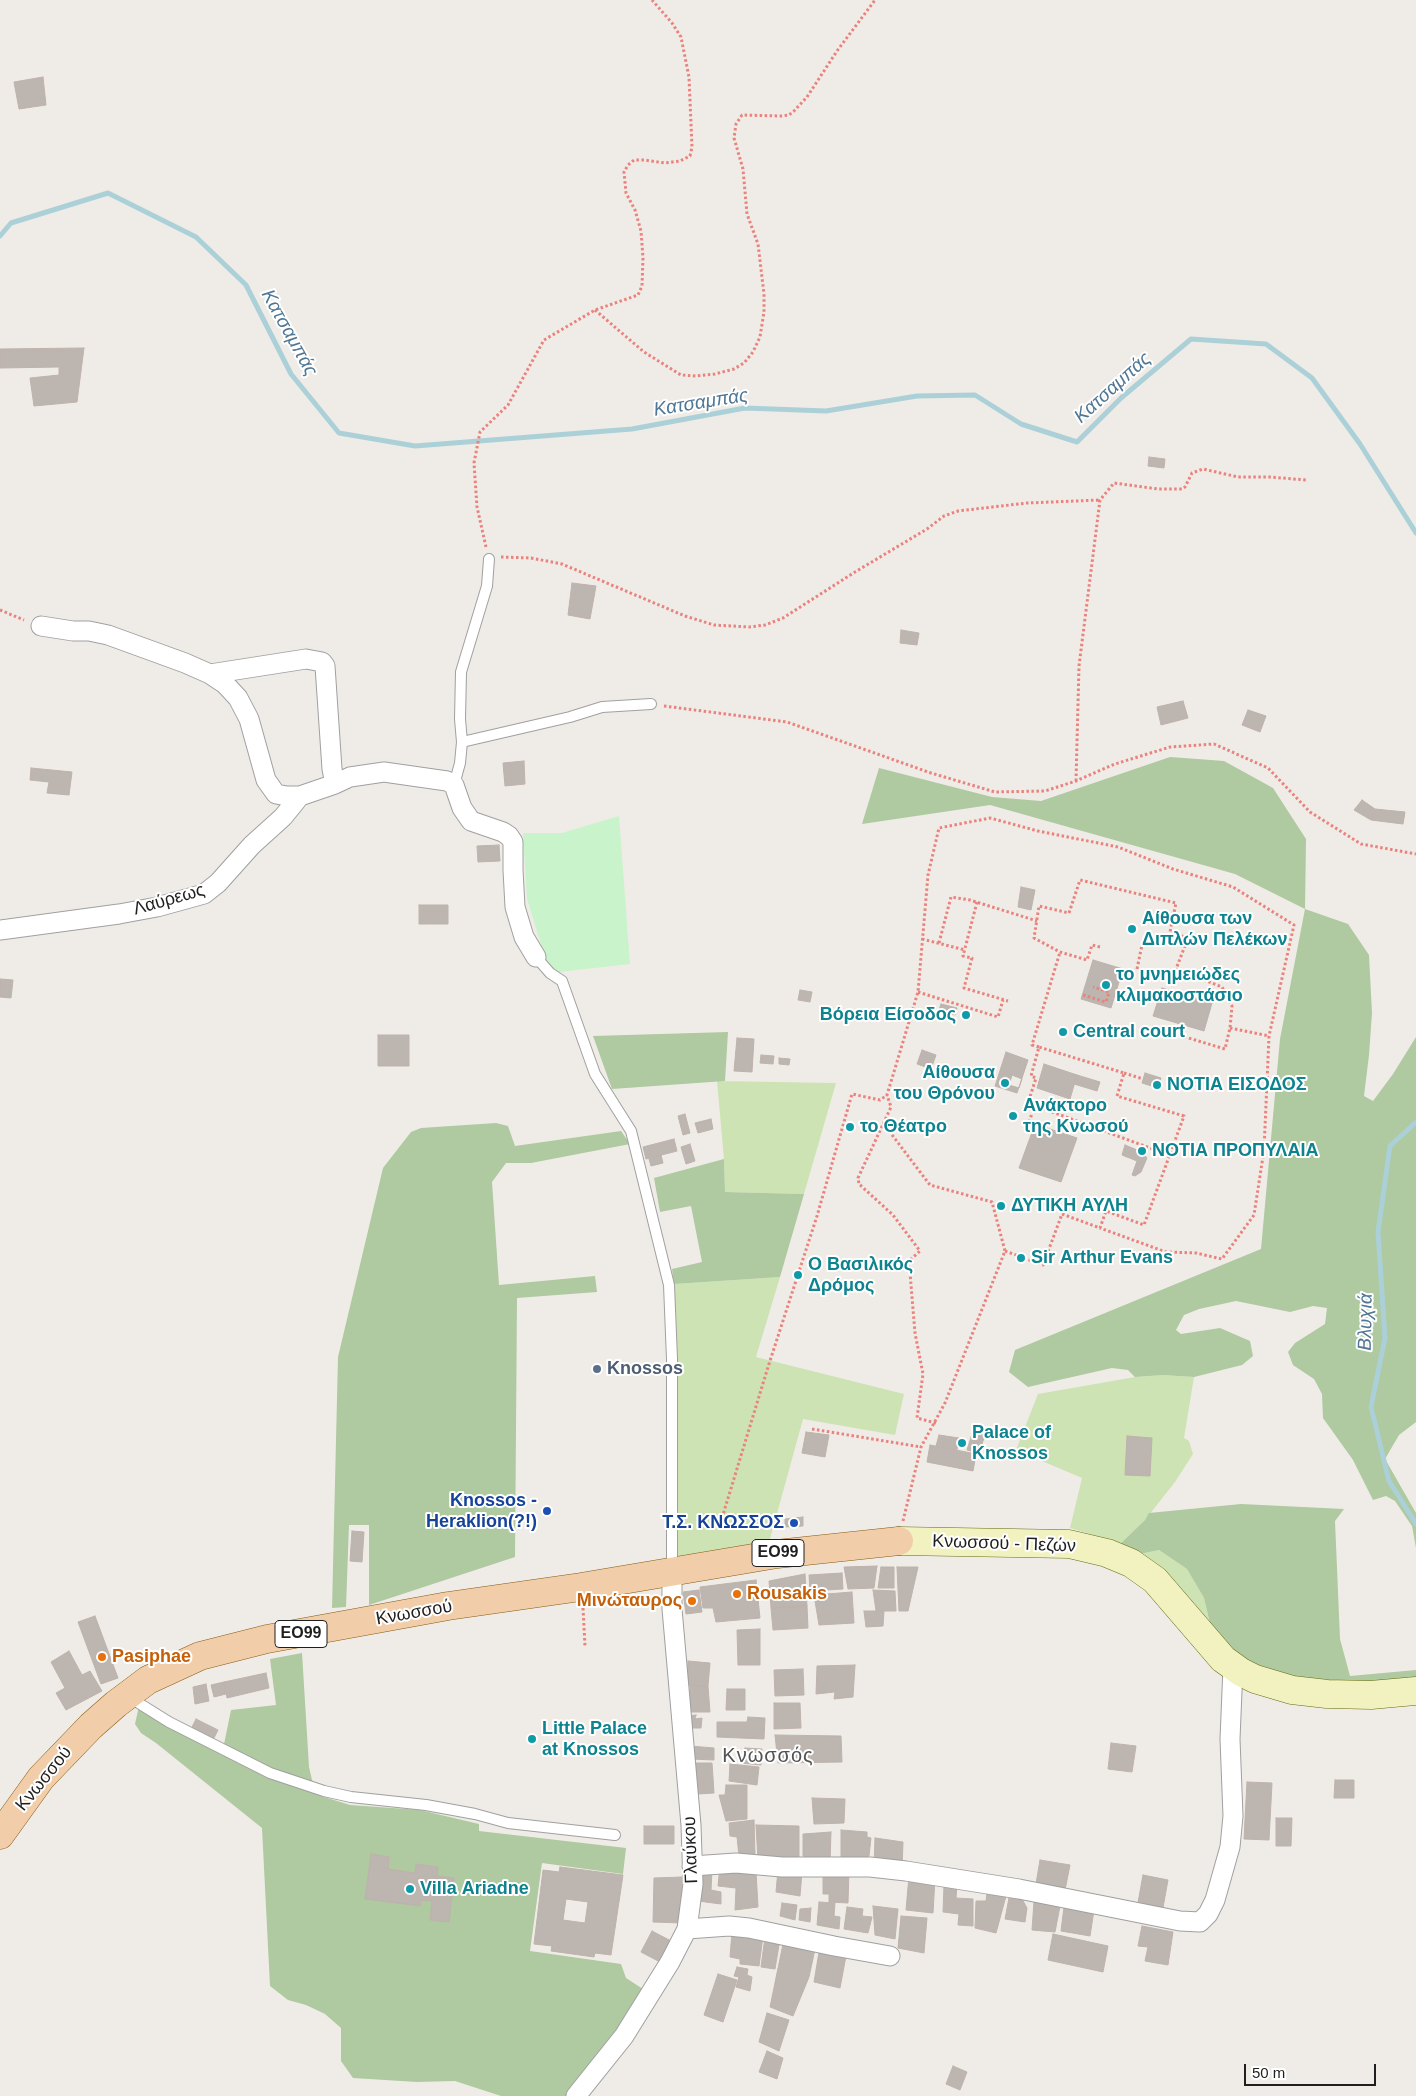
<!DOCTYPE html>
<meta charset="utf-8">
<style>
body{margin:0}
#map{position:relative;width:1416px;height:2096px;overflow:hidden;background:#efece7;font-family:Helvetica,sans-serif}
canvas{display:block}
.scale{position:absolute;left:1244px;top:2064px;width:132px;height:22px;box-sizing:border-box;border:2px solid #1f1f1f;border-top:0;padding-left:6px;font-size:15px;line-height:18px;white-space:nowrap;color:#1f1f1f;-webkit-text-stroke:4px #fff;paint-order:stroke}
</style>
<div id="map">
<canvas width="1416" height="2096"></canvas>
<div class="scale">50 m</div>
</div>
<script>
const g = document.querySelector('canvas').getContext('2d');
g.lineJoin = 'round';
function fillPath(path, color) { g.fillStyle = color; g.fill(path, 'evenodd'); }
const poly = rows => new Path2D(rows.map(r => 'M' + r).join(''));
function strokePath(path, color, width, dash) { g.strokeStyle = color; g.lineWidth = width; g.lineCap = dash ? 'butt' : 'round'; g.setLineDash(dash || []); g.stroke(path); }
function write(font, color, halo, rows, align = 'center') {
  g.font = font + ' Helvetica,sans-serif'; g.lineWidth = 4; g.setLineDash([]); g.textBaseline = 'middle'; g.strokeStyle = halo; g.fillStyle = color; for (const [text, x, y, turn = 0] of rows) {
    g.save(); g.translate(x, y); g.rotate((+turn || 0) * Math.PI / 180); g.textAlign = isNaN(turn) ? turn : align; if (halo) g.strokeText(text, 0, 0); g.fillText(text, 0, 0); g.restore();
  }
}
const grass = poly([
 [717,1081,836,1083,804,1194,725,1192,724,1159],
 [780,1277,756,1357,904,1394,895,1435,803,1419,767,1550,676,1558,677,1431,674,1284],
 [1163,1375,1194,1377,1184,1438,1189,1441,1193,1454,1175,1482,1145,1520,1118,1546,1100,1537,1070,1528,1082,1478,1016,1450,1038,1394,1135,1377],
 [1159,1550,1187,1569,1204,1598,1213,1636,1135,1555]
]);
const forest = poly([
 [1170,757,1224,761,1273,788,1306,839,1305,909,1348,924,1369,955,1372,1013,1369,1055,1364,1096,1373,1101,1393,1074,1416,1037,1416,1422,1399,1435,1385,1459,1416,1513,1416,1548,1412,1526,1395,1501,1386,1496,1373,1500,1353,1460,1323,1418,1322,1394,1314,1379,1293,1365,1288,1352,1295,1343,1325,1324,1327,1308,1313,1306,1290,1312,1236,1301,1199,1309,1184,1315,1176,1330,1181,1334,1220,1328,1250,1341,1253,1356,1242,1365,1194,1377,1163,1375,1135,1377,1128,1370,1112,1368,1028,1387,1009,1372,1015,1350,1261,1249,1280,1039,1305,909,1235,874,990,805,862,824,879,768,992,797,1041,801],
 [728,1032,725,1081,612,1089,593,1036],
 [496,1123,508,1126,515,1146,621,1131,630,1144,531,1163,506,1163,492,1182,499,1285,595,1276,597,1292,517,1298,515,1557,369,1605,369,1525,349,1525,346,1607,332,1608,338,1357,383,1168,411,1132,421,1128],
 [724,1159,725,1192,804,1194,780,1277,674,1284,672,1269,702,1262,691,1206,660,1212,654,1178],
 [1241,1504,1344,1509,1335,1521,1340,1639,1350,1676,1416,1670,1416,1681,1321,1684,1255,1670,1213,1636,1204,1598,1187,1569,1159,1550,1135,1555,1118,1546,1145,1520,1149,1513],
 [302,1653,309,1767,312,1780,321,1796,350,1805,420,1810,479,1824,479,1831,626,1848,623,1874,542,1863,530,1951,621,1964,626,1978,646,1991,578,2096,501,2096,455,2081,417,2082,353,2078,341,2061,341,2028,325,2014,306,2005,288,2000,270,1986,262,1828,156,1743,141,1733,135,1724,139,1706,222,1754,231,1710,276,1705,270,1659]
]);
const park = poly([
 [619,816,630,964,550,973,527,899,523,833,562,833]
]);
const stream = poly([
 [0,236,11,223,108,193,196,237,246,285,291,374,339,433,415,446,632,429,745,408,826,411,917,396,975,395,1021,424,1077,442,1121,398,1191,339,1266,344,1312,378,1360,444,1416,533],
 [1416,1122,1390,1146,1378,1232,1385,1338,1371,1407,1389,1481,1416,1524]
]);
const building = poly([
 [43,77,46,105,19,109,14,82,43,77],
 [84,348,77,402,34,406,30,378,59,375,59,367,0,368,0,349,84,348],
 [1149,457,1165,459,1164,468,1148,466,1149,457],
 [572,583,596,586,590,619,568,615,572,583],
 [901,630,919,633,917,645,900,643,901,630],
 [1183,701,1188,718,1161,725,1157,707,1183,701],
 [1248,710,1266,716,1260,732,1242,725,1248,710],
 [524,761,525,784,505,786,503,763,524,761],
 [31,768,72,772,69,795,47,793,49,782,30,780,31,768],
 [1362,800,1375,809,1405,812,1403,824,1371,820,1354,810,1362,800],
 [499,845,500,861,478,862,477,846,499,845],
 [1021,887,1035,890,1031,910,1018,907,1021,887],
 [419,905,448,905,448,924,419,924,419,905],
 [1093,960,1123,969,1111,1008,1081,999,1093,960],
 [0,979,13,980,11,998,0,997,0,979],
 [1162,988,1212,1003,1204,1031,1153,1016,1162,988],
 [800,990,812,992,810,1002,798,1000,800,990],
 [941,1004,957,1008,955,1015,939,1010,941,1004],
 [378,1035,409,1035,409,1066,378,1066,378,1035],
 [737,1038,754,1039,752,1072,734,1071,737,1038],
 [922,1050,936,1055,931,1069,917,1064,922,1050],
 [1006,1052,1028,1060,1017,1093,995,1086,1006,1052],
 [761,1055,774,1056,773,1064,760,1063,761,1055],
 [779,1058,790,1059,789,1065,779,1064,779,1058],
 [1044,1064,1077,1075,1070,1099,1037,1088,1044,1064],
 [1145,1073,1161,1078,1158,1088,1142,1083,1145,1073],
 [1012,1075,1022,1079,1019,1088,1009,1085,1012,1075],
 [1077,1075,1100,1082,1097,1091,1074,1084,1077,1075],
 [685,1114,690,1133,683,1135,678,1116,685,1114],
 [711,1119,713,1129,698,1133,695,1123,711,1119],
 [1035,1124,1077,1138,1061,1182,1019,1168,1035,1124],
 [674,1139,677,1151,646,1159,643,1147,674,1139],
 [690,1144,695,1161,686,1164,681,1147,690,1144],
 [1125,1145,1142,1152,1147,1158,1141,1172,1135,1176,1132,1175,1137,1161,1122,1155,1125,1145],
 [661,1155,663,1163,651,1166,649,1159,661,1155],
 [973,1431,985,1435,979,1453,967,1450,973,1431],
 [806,1432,829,1435,825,1457,802,1453,806,1432],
 [939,1435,959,1438,957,1450,936,1446,939,1435],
 [1127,1436,1152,1438,1150,1476,1125,1475,1127,1436],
 [930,1445,976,1454,973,1471,927,1462,930,1445],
 [803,1517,803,1526,785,1527,785,1519,803,1517],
 [352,1531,364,1532,362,1562,350,1561,352,1531],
 [877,1566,874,1588,848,1589,844,1567,877,1566],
 [881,1567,894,1567,894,1588,878,1588,881,1567],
 [897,1567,918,1567,908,1611,899,1611,897,1567],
 [842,1573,843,1589,810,1591,809,1575,842,1573],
 [805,1574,807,1606,771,1608,769,1581,805,1574],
 [756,1580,760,1618,716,1622,713,1608,703,1608,700,1587,756,1580],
 [699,1590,702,1612,686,1614,683,1592,699,1590],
 [873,1590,895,1591,896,1611,876,1611,873,1590],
 [852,1592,854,1623,819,1625,814,1595,852,1592],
 [807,1606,808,1628,773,1630,771,1608,807,1606],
 [864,1611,884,1611,883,1626,866,1627,864,1611],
 [95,1616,118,1678,101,1684,78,1622,95,1616],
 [760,1629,760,1665,738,1665,737,1630,760,1629],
 [69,1651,82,1675,90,1671,102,1691,66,1710,56,1693,65,1688,51,1662,69,1651],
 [688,1661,710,1663,708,1686,687,1685,688,1661],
 [855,1665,853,1697,834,1699,835,1692,816,1694,817,1666,855,1665],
 [803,1669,804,1695,775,1696,774,1670,803,1669],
 [266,1673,269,1688,227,1698,224,1682,266,1673],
 [224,1682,226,1694,214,1697,211,1685,224,1682],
 [206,1684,209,1701,195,1704,193,1687,206,1684],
 [690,1685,708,1686,710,1712,690,1712,690,1685],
 [727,1689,745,1689,745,1710,726,1710,727,1689],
 [774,1703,800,1703,801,1728,774,1729,774,1703],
 [696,1715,695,1719,702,1718,701,1728,689,1728,687,1716,696,1715],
 [748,1717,765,1718,764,1739,717,1737,717,1722,747,1722,748,1717],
 [196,1719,218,1730,214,1738,192,1727,196,1719],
 [775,1735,841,1736,842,1762,778,1763,775,1735],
 [1111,1743,1136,1746,1132,1772,1108,1769,1111,1743],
 [690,1746,714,1748,714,1760,691,1759,690,1746],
 [745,1748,762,1749,761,1765,741,1763,745,1748],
 [690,1763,712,1763,714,1793,698,1794,698,1781,691,1780,690,1763],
 [730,1764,759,1767,757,1785,729,1781,730,1764],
 [1335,1780,1354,1780,1354,1798,1334,1798,1335,1780],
 [1247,1782,1272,1783,1269,1840,1244,1839,1247,1782],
 [726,1785,747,1785,747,1819,726,1821,719,1795,725,1795,726,1785],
 [812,1798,845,1799,844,1823,814,1824,812,1798],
 [1276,1818,1292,1818,1291,1846,1276,1846,1276,1818],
 [754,1820,755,1855,739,1856,737,1837,730,1836,729,1823,754,1820],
 [756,1825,799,1826,799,1865,758,1860,756,1825],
 [644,1826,674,1826,674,1844,644,1844,644,1826],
 [841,1830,867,1832,867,1837,871,1838,869,1856,860,1862,841,1862,841,1830],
 [831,1832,830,1863,809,1862,808,1857,803,1856,803,1834,831,1832],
 [875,1838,903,1842,902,1869,874,1866,875,1838],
 [371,1854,389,1857,388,1869,415,1873,416,1864,438,1867,437,1876,454,1878,449,1922,430,1920,432,1901,421,1900,420,1906,365,1899,371,1854],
 [1040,1860,1070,1865,1065,1890,1036,1884,1040,1860],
 [560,1867,623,1875,611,1955,595,1953,594,1957,551,1951,552,1946,534,1944,543,1870,559,1872,560,1867],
 [566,1899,588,1902,585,1923,563,1920,566,1899],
 [720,1867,756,1871,758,1907,735,1910,736,1888,718,1886,720,1867],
 [712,1870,711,1890,721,1892,721,1904,698,1901,696,1875,712,1870],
 [778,1870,802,1872,800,1896,776,1892,778,1870],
 [849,1872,848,1903,829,1902,829,1894,823,1894,823,1873,849,1872],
 [1143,1875,1168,1880,1162,1913,1137,1908,1143,1875],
 [909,1876,935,1878,933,1913,906,1910,909,1876],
 [682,1877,681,1923,653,1922,654,1878,682,1877],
 [957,1884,956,1898,973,1899,973,1926,958,1925,959,1914,943,1912,944,1885,957,1884],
 [987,1893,1006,1896,996,1933,975,1928,976,1901,986,1901,987,1893],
 [1009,1898,1022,1899,1027,1908,1025,1922,1005,1919,1009,1898],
 [819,1902,835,1903,834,1916,840,1917,839,1929,817,1925,819,1902],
 [1034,1902,1060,1906,1055,1932,1032,1930,1034,1902],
 [782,1903,797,1905,795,1920,780,1916,782,1903],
 [873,1906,898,1909,895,1939,875,1935,873,1906],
 [847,1907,863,1909,862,1916,872,1917,868,1933,844,1929,847,1907],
 [1064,1907,1094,1910,1090,1936,1061,1931,1064,1907],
 [811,1908,810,1922,799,1920,800,1909,811,1908],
 [901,1916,927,1918,924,1953,898,1948,901,1916],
 [1142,1926,1173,1932,1168,1965,1145,1961,1148,1947,1138,1946,1142,1926],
 [652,1931,673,1942,662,1963,641,1952,652,1931],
 [732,1932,763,1936,759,1966,740,1964,740,1959,730,1957,732,1932],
 [1053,1934,1108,1946,1103,1972,1048,1960,1053,1934],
 [765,1937,780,1939,775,1969,761,1967,765,1937],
 [783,1944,815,1949,809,1977,793,2016,770,2007,783,1944],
 [819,1952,846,1956,840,1988,814,1982,819,1952],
 [737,1967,748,1969,747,1975,752,1977,750,1991,736,1987,739,1977,734,1976,737,1967],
 [718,1974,737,1980,723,2022,704,2015,718,1974],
 [767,2013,789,2020,779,2051,759,2042,767,2013],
 [767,2051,783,2058,777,2079,759,2072,767,2051],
 [953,2066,967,2072,960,2090,946,2084,953,2066]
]);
const path = poly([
 [595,310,644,352,681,375,696,376,715,374,734,369,744,363,753,352,760,337,764,312,764,294,758,244,747,214,743,169,734,138,736,124,742,115,782,116,789,115,794,111,807,97,837,51,875,0],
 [486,547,477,507,474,463,480,432,508,405,544,340,595,310,638,295,642,286,643,258,641,231,635,210,626,193,624,172,628,165,634,160,644,160,665,163,680,161,690,156,692,147,689,77,681,37,672,23,652,0],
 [501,557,531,558,562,564,685,616,714,625,749,627,765,625,783,618,855,572,927,529,944,516,958,511,1027,503,1100,500],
 [0,610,24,620],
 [664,706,787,722,931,773,995,792,1045,791,1076,781,1115,764,1170,747,1214,744,1268,768,1310,812,1361,844,1416,854],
 [1076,781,1079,666,1100,500,1114,483,1158,489,1182,489,1185,487,1192,473,1203,469,1238,477,1270,477,1306,480],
 [977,902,963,956,972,958,964,988,1008,1001],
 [922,939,965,950],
 [939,943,951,897,970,900,1037,921],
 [1100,947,1092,945,1087,960,1060,952,1034,938,1039,906,1069,913,1080,880,1176,903,1170,932,1188,938,1176,969,1222,987,1232,1006,1230,1028,1225,1049,1152,1027],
 [1137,969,1142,945],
 [918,992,998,1017,1003,1000],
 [1083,995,1106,1002,1109,992,1093,987],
 [1230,1028,1269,1036],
 [1039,1047,1032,1045,1060,952],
 [1124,1073,1143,1079],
 [1029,1122,1035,1105],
 [883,1123,930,1185,992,1202,1005,1251,945,1403,921,1447,903,1521],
 [1005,1251,1043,1265,1062,1214,1100,1228,1106,1211,1144,1225,1184,1116,1117,1096,1124,1073,1039,1047,1031,1076,1036,1078,1028,1103,1169,1155],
 [936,1423,917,1418,923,1374,915,1333,909,1261,920,1251,893,1215,859,1184,858,1178,891,1107,887,1095,918,992,928,875,939,828,990,818,1038,831,1118,847,1173,869,1233,887,1294,925,1269,1036,1264,1150,1254,1215,1222,1259,1196,1253,1166,1252,1100,1228],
 [812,1429,921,1447],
 [722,1518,768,1367,817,1216,852,1094,880,1100,887,1095],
 [583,1608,585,1646]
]);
const lane = poly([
 [462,742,570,717,602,707,651,704],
 [454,785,460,763,462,742,460,719,461,672,487,586,489,559],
 [536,957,550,973,562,981,595,1074,631,1131,669,1285,672,1359,672,1570],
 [129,1697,169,1722,270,1773,324,1791,351,1797,426,1805,475,1814,508,1823,615,1835]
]);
const street = poly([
 [41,626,73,631,89,631,108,635,185,663,210,674,225,684,238,698,249,719,266,780,276,794,287,796,300,796,335,784,350,777,384,772,447,781,454,785,462,808,471,821,503,832,509,836,513,842,513,870,515,907,524,937,536,957],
 [210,674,306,659,322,662,325,666,332,769,335,784],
 [0,930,119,914,157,907,204,894,218,883,252,845,283,817,300,796],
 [692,1866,736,1863,782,1867,870,1867,906,1871,1019,1889,1180,1921,1200,1922,1208,1914,1215,1900,1230,1847,1233,1816,1230,1739,1233,1667],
 [687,1929,729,1926,749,1928,834,1946,890,1956],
 [576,2096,624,2036,670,1962,687,1929,693,1884,691,1825,672,1609,672,1571]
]);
const secondary = poly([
 [899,1541,1069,1544,1107,1553,1131,1563,1155,1580,1223,1659,1241,1672,1255,1679,1292,1690,1327,1694,1371,1695,1416,1691]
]);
const primary = poly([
 [0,1835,41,1778,91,1726,116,1704,148,1680,200,1656,267,1639,448,1606,581,1587,777,1554,899,1541]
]);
const markers = [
 [1132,929,5,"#0f9aa8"],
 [1106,985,5,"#0f9aa8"],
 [966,1015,5,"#0f9aa8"],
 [1063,1032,5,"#0f9aa8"],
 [1005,1083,5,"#0f9aa8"],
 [1157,1085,5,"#0f9aa8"],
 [1013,1116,5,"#0f9aa8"],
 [850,1127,5,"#0f9aa8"],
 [1142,1151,5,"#0f9aa8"],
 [1001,1206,5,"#0f9aa8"],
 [1021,1258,5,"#0f9aa8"],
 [798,1275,5,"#0f9aa8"],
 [597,1369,5,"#5c6f8a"],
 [962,1443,5,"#0f9aa8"],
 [547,1511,5,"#1a4fb4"],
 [794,1523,5,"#1a4fb4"],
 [737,1594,5,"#e8710a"],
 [692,1601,5,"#e8710a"],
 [102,1657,5,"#e8710a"],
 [532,1739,5,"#0f9aa8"],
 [410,1889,5,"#0f9aa8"]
];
const shields = [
 [778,1553,52],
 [301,1634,52]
];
const shieldNames = [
 ["ΕΟ99",778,1553],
 ["ΕΟ99",301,1634]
];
const streetNames = [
 ["Λαύρεως",169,900,-16],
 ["Κνωσσού - Πεζών",1004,1544,2],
 ["Κνωσσού",414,1613,-10],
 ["Κνωσσού",44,1779,-51],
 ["Γλαύκου",691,1850,-92]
];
const cultureNames = [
 ["Αίθουσα των",1142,919],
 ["Διπλών Πελέκων",1142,940],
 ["το μνημειώδες",1116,975],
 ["κλιμακοστάσιο",1116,996],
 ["Βόρεια Είσοδος",956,1015,"right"],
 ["Central court",1073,1032],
 ["Αίθουσα",995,1073,"right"],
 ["του Θρόνου",995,1094,"right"],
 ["ΝΟΤΙΑ ΕΙΣΟΔΟΣ",1167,1085],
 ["Ανάκτορο",1023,1106],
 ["της Κνωσού",1023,1127],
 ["το Θέατρο",860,1127],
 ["NOTIA ΠΡΟΠΥΛΑΙΑ",1152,1151],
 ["ΔΥΤΙΚΗ ΑΥΛΗ",1011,1206],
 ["Sir Arthur Evans",1031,1258],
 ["Ο Βασιλικός",808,1265],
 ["Δρόμος",808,1286],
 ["Palace of",972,1433],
 ["Knossos",972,1454],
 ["Little Palace",542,1729],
 ["at Knossos",542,1750],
 ["Villa Ariadne",420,1889]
];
const serviceNames = [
 ["Knossos",607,1369]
];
const transitNames = [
 ["Knossos -",537,1501],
 ["Heraklion(?!)",537,1522],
 ["Τ.Σ. ΚΝΩΣΣΟΣ",784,1523]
];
const foodNames = [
 ["Rousakis",747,1594],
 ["Μινώταυρος",682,1601,"right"],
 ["Pasiphae",112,1657]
];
const waterNames = [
 ["Κατσαμπάς",289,333,61],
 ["Κατσαμπάς",1113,388,-42],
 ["Κατσαμπάς",701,403,-9],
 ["Βλυχιά",1366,1322,-89]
];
const quarterNames = [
 ["Κνωσσός",768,1756]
];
fillPath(grass, '#cde3b3');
fillPath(forest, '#afc9a0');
fillPath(park, '#c9f3ca');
strokePath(stream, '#acd0d7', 5);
fillPath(building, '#bcb5b0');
strokePath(building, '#bfb2ab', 1);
strokePath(lane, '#a0a0a0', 12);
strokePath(street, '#a0a0a0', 21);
strokePath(secondary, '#666b12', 29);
strokePath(primary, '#895b12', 29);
strokePath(path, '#ea827d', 3, [2.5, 2.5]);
strokePath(lane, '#fff', 10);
strokePath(street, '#fff', 19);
strokePath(secondary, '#f2f2c1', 28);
strokePath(primary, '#f1cea9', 28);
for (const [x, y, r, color] of markers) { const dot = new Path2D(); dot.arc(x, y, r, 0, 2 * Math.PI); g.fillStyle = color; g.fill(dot); strokePath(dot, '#fff', 2); }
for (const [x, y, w] of shields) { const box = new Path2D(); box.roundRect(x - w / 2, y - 13.5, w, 27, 4); g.fillStyle = '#fff'; g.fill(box); strokePath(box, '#1f1f1f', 1); }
write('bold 16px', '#1f1f1f', null, shieldNames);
write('18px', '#1f1f1f', '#fff', streetNames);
write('bold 18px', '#0d838f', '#fff', cultureNames, 'left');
write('bold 18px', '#4e5e75', '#fff', serviceNames, 'left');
write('bold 18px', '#164399', '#fff', transitNames, 'right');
write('bold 18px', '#c56008', '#fff', foodNames, 'left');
write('italic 19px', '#507795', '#fff', waterNames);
g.letterSpacing = '1px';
write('20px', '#525252', '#fff', quarterNames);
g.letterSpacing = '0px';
</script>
